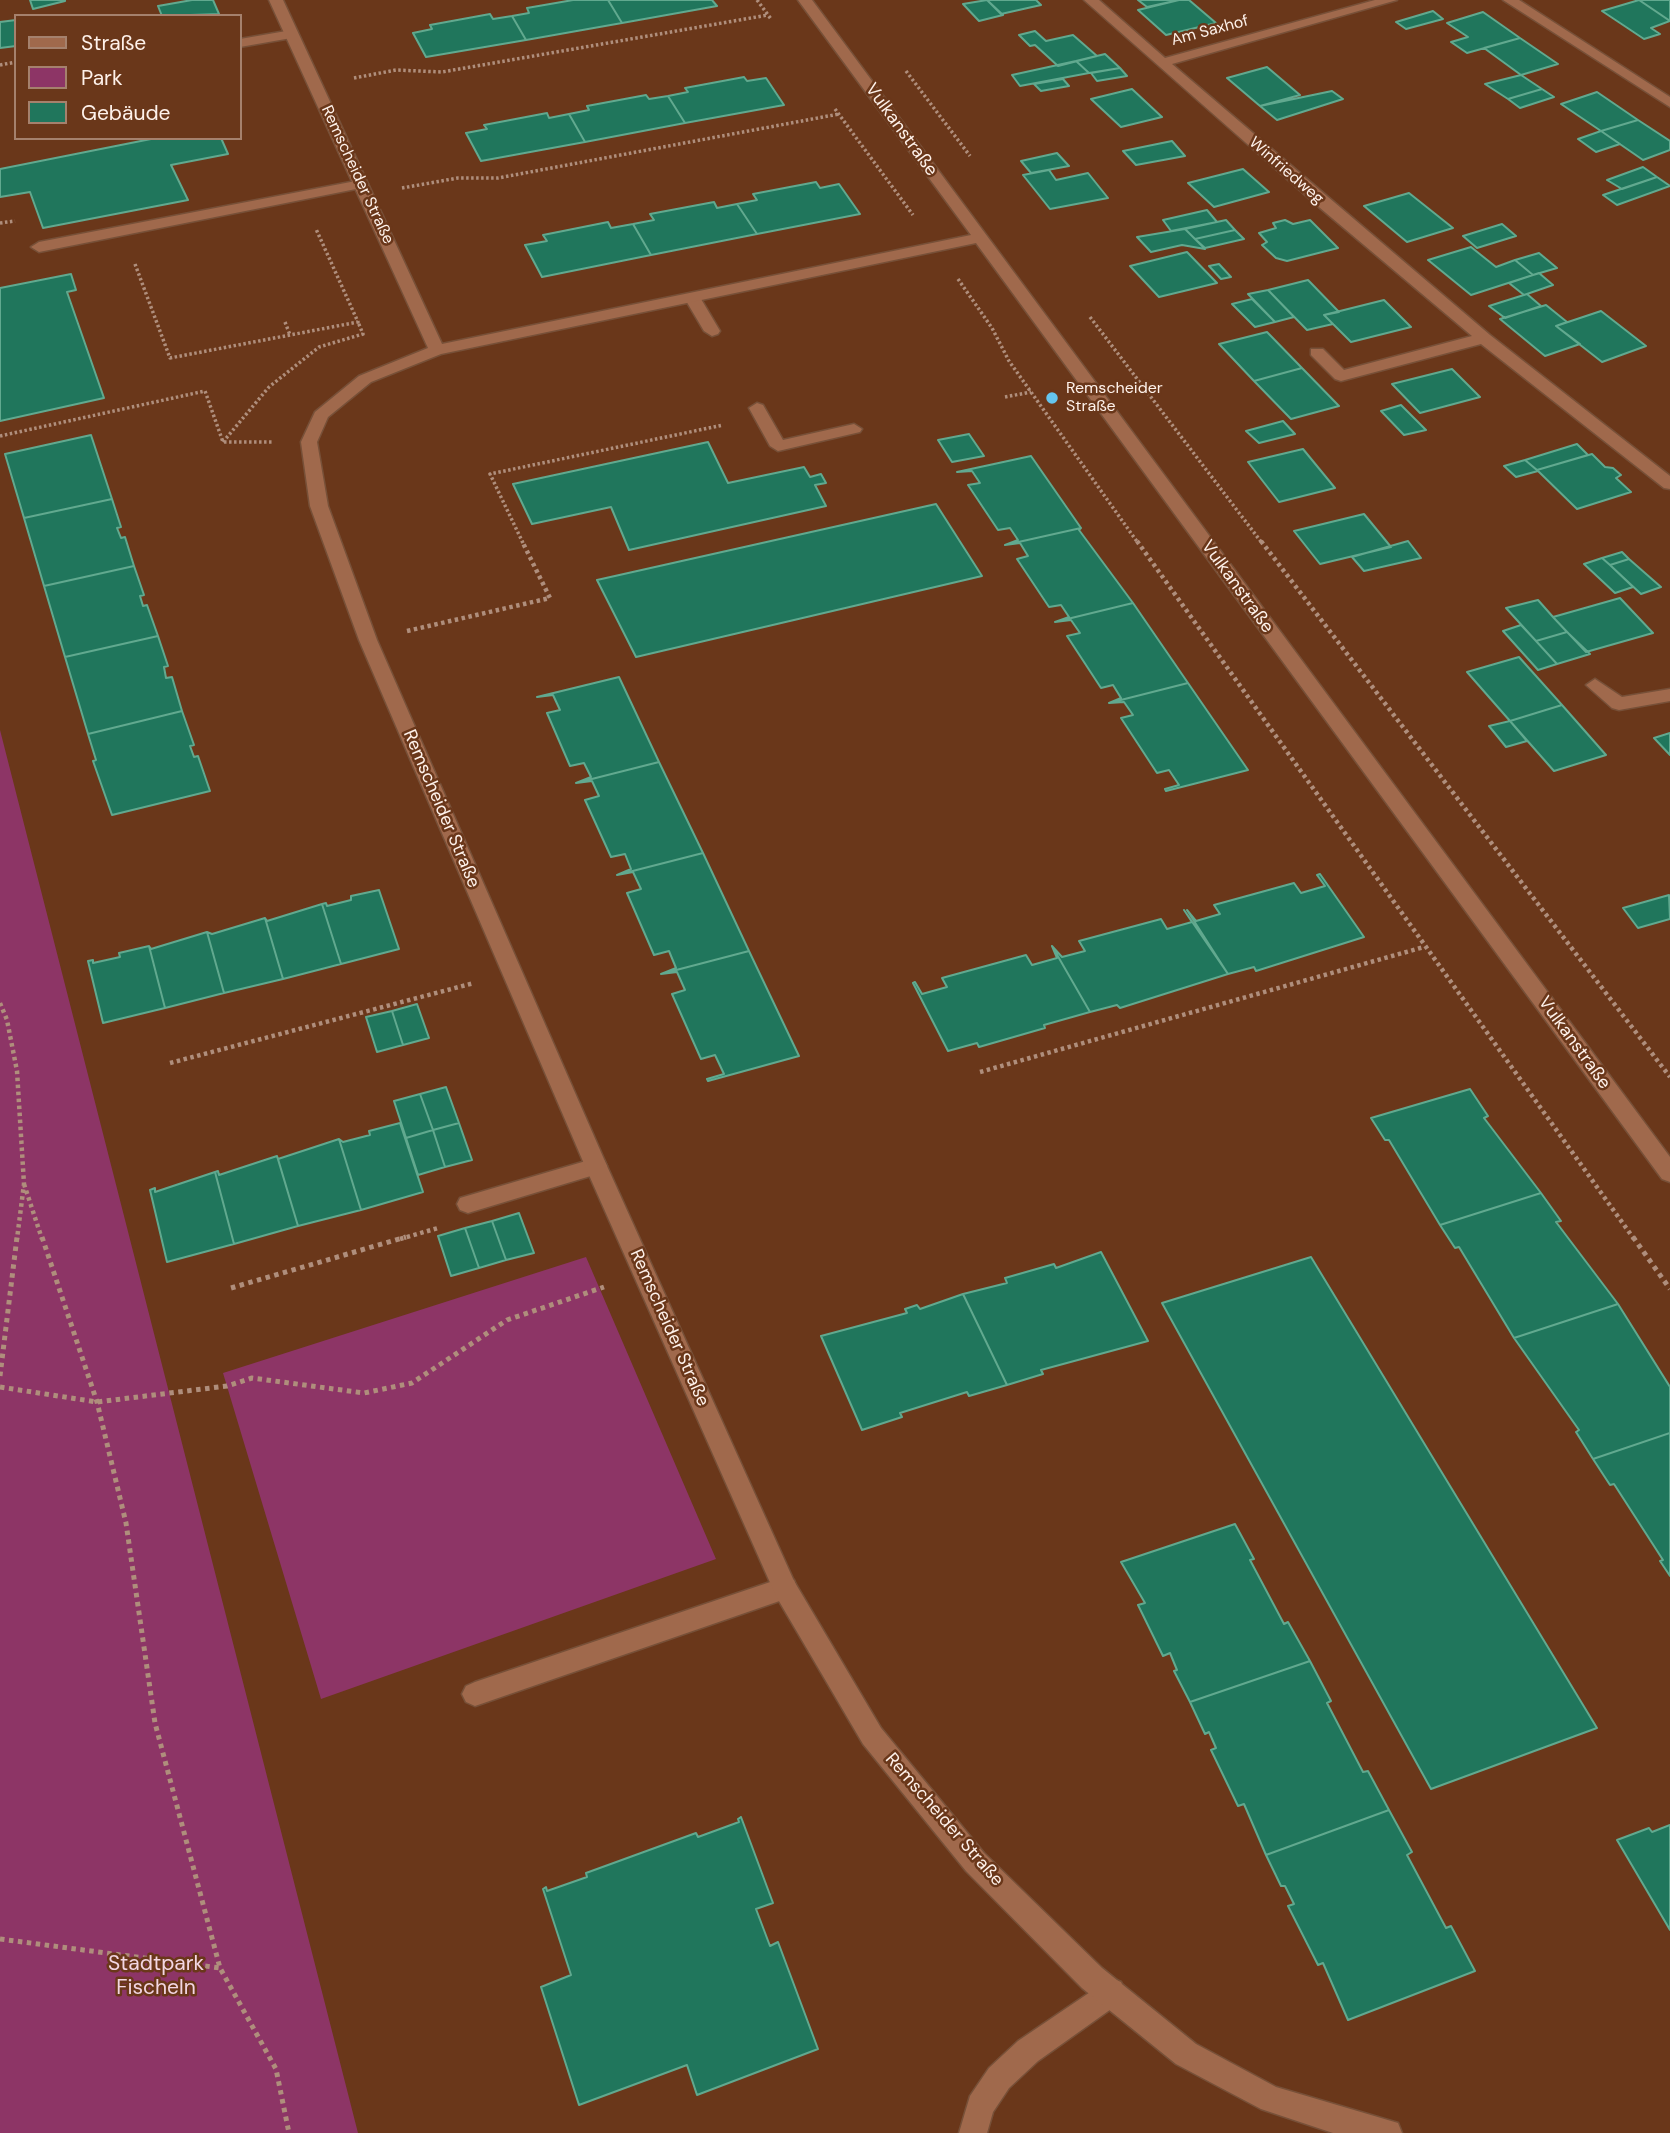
<!DOCTYPE html>
<meta charset="utf-8">
<style>
body{margin:0}
#map{position:relative;width:1670px;height:2133px;overflow:hidden;background:#6a371a;font-family:"DM Sans",sans-serif}
canvas{display:block}
.legend{position:absolute;left:14px;top:14px;width:228px;height:126px;box-sizing:border-box;background:#6a371a;border:2px solid #a5816d;margin:0;padding:9px 12px;list-style:none;font-size:21px;color:#fef1ea}
.legend li{display:flex;align-items:center;gap:14px;height:35px}
.legend b{width:35px;border:2px solid #a5816d}
</style>
<div id="map">
<canvas width="1670" height="2133"></canvas>
<ul class="legend">
<li><b style="height:9px;background:#a0694c"></b>Straße</li>
<li><b style="height:19px;background:#8d3566"></b>Park</li>
<li><b style="height:19px;background:#20765c"></b>Gebäude</li>
</ul>
</div>
<script>
const g = document.querySelector('canvas').getContext('2d');
g.lineJoin = 'round';
function fillPath(path, color) { g.fillStyle = color; g.fill(path, 'evenodd'); }
const poly = rows => new Path2D(rows.map(r => 'M' + r).join(''));
function strokePath(path, color, width, dash) { g.strokeStyle = color; g.lineWidth = width; g.lineCap = dash ? 'butt' : 'round'; g.setLineDash(dash || []); g.stroke(path); }
function write(font, color, halo, rows, align = 'center') {
  g.font = font + ' "DM Sans",sans-serif'; g.lineWidth = 5; g.setLineDash([]); g.textBaseline = 'middle'; g.strokeStyle = halo; g.fillStyle = color; for (const [text, x, y, turn = 0] of rows) {
    g.save(); g.translate(x, y); g.rotate((+turn || 0) * Math.PI / 180); g.textAlign = isNaN(turn) ? turn : align; if (halo) g.strokeText(text, 0, 0); g.fillText(text, 0, 0); g.restore();
  }
}
const green = poly([
 [0,730,358,2133,0,2133],
 [586,1257,716,1559,321,1699,223,1373]
]);
const building = poly([
 [30,0,65,0,65,1,33,9,30,0],
 [192,0,213,0,219,14,162,16,158,6,192,0],
 [573,0,608,0,622,23,526,40,512,16,529,13,527,8,573,0],
 [608,0,712,0,717,6,622,23,608,0],
 [987,0,1036,0,1041,5,1001,14,987,0],
 [987,0,1003,15,979,21,963,4,987,0],
 [1138,0,1179,0,1147,7,1138,0],
 [1179,0,1189,0,1216,23,1166,35,1138,10,1179,0],
 [1639,0,1670,0,1670,21,1639,0],
 [1639,0,1670,21,1651,28,1660,34,1644,39,1602,11,1639,0],
 [1433,11,1443,19,1406,29,1396,22,1433,11],
 [1483,12,1520,38,1467,53,1451,42,1468,37,1447,23,1483,12],
 [490,14,493,19,512,16,526,40,426,57,413,33,432,29,430,25,490,14],
 [16,20,16,46,0,48,0,22,16,20],
 [1035,31,1046,41,1073,35,1097,56,1058,66,1035,45,1030,46,1019,35,1035,31],
 [1520,38,1558,64,1521,75,1484,48,1520,38],
 [1105,54,1120,68,1089,73,1076,61,1105,54],
 [1076,61,1089,73,1020,86,1012,75,1076,61],
 [1267,67,1300,95,1260,106,1227,78,1267,67],
 [1120,68,1127,76,1097,81,1091,73,1120,68],
 [1521,75,1542,89,1508,99,1485,84,1521,75],
 [744,77,747,81,766,78,784,105,685,123,668,96,688,92,685,88,744,77],
 [1063,79,1069,86,1041,91,1034,84,1063,79],
 [1132,89,1162,117,1121,127,1091,99,1132,89],
 [1542,89,1554,97,1520,108,1508,99,1542,89],
 [1332,91,1343,99,1277,120,1260,106,1332,91],
 [1597,92,1638,120,1601,131,1561,104,1597,92],
 [646,95,649,99,668,96,685,123,585,142,569,114,589,110,587,106,646,95],
 [547,113,549,118,569,114,585,142,481,161,466,133,487,129,484,125,547,113],
 [1638,120,1670,141,1670,150,1643,160,1601,131,1638,120],
 [1601,131,1620,144,1596,152,1578,139,1601,131],
 [156,138,221,138,228,154,171,165,188,200,43,228,30,192,0,197,0,169,156,138],
 [1172,141,1185,156,1136,165,1123,151,1172,141],
 [1057,153,1069,166,1031,173,1021,161,1057,153],
 [1643,167,1657,177,1622,189,1607,180,1643,167],
 [1243,169,1269,192,1214,207,1188,183,1243,169],
 [1049,170,1056,180,1088,173,1108,198,1050,209,1023,175,1049,170],
 [1657,177,1670,186,1617,205,1603,195,1657,177],
 [816,182,820,188,839,184,860,214,757,234,737,204,757,200,753,194,816,182],
 [1409,193,1453,228,1407,242,1364,206,1409,193],
 [714,202,717,208,737,204,757,234,651,255,633,224,654,220,650,214,714,202],
 [1207,210,1217,222,1171,231,1163,220,1207,210],
 [1226,220,1235,230,1195,239,1185,229,1226,220],
 [1285,220,1293,224,1310,220,1338,248,1287,261,1276,258,1262,245,1267,242,1259,233,1276,228,1273,223,1285,220],
 [608,222,611,228,633,224,651,255,542,277,525,245,547,241,543,235,608,222],
 [1502,224,1516,236,1477,248,1463,236,1502,224],
 [1185,229,1205,249,1182,245,1151,252,1137,237,1185,229],
 [1235,230,1244,239,1205,248,1195,239,1235,230],
 [1471,247,1496,267,1515,260,1533,275,1471,295,1428,260,1471,247],
 [1187,252,1217,283,1159,297,1130,266,1187,252],
 [1539,253,1557,268,1533,275,1515,260,1539,253],
 [1219,264,1231,277,1221,279,1209,266,1219,264],
 [1539,273,1553,285,1524,295,1509,283,1539,273],
 [71,274,76,290,67,292,104,398,0,421,0,288,71,274],
 [1308,280,1339,312,1324,315,1333,324,1307,330,1268,290,1308,280],
 [1268,290,1294,317,1275,322,1248,294,1268,290],
 [1527,294,1541,306,1505,318,1489,306,1527,294],
 [1252,299,1275,322,1255,327,1232,304,1252,299],
 [1384,300,1411,327,1351,342,1324,315,1384,300],
 [1546,305,1567,322,1556,326,1580,344,1545,356,1500,319,1546,305],
 [1601,311,1646,346,1602,362,1556,326,1601,311],
 [1267,332,1302,368,1254,381,1219,344,1267,332],
 [1302,368,1339,406,1291,419,1254,381,1302,368],
 [1452,369,1480,397,1420,413,1392,384,1452,369],
 [1401,405,1426,430,1404,435,1381,411,1401,405],
 [1283,421,1295,434,1259,443,1246,431,1283,421],
 [969,434,984,456,952,462,938,440,969,434],
 [91,435,112,499,24,518,5,454,91,435],
 [708,442,728,483,804,467,810,477,821,474,826,483,815,485,826,506,629,550,611,507,532,524,513,484,708,442],
 [1577,444,1588,455,1537,470,1525,460,1577,444],
 [1303,449,1335,488,1279,502,1248,462,1303,449],
 [1592,454,1605,467,1613,468,1621,475,1616,478,1631,492,1577,509,1537,470,1592,454],
 [1031,456,1081,528,1005,545,1018,540,1010,528,998,530,968,485,980,483,972,471,957,472,1031,456],
 [1525,460,1538,471,1516,477,1504,466,1525,460],
 [112,499,121,527,117,528,121,538,125,537,134,566,44,586,24,518,112,499],
 [936,504,982,576,636,657,597,580,936,504],
 [1364,514,1391,547,1320,564,1294,531,1364,514],
 [1081,528,1079,530,1133,603,1055,622,1069,617,1061,605,1049,607,1017,559,1028,556,1020,543,1005,545,1081,528],
 [1408,541,1421,558,1364,571,1352,557,1408,541],
 [1622,552,1629,559,1610,565,1602,558,1622,552],
 [1602,558,1610,565,1633,587,1615,593,1584,564,1602,558],
 [1629,559,1661,587,1641,594,1610,565,1629,559],
 [134,566,144,595,140,596,143,606,147,605,158,636,65,657,44,586,134,566],
 [1620,598,1653,633,1586,652,1553,617,1620,598],
 [1538,600,1553,617,1567,632,1536,641,1506,608,1538,600],
 [1133,603,1188,683,1109,703,1121,698,1113,685,1101,688,1067,636,1080,633,1071,620,1055,622,1133,603],
 [1521,625,1536,641,1557,664,1538,670,1503,631,1521,625],
 [1567,632,1590,654,1557,664,1536,641,1567,632],
 [158,636,168,666,164,667,166,678,172,677,182,711,88,734,65,657,158,636],
 [1519,657,1562,705,1510,721,1467,672,1519,657],
 [619,677,659,762,576,783,591,777,584,763,570,766,547,713,560,710,553,695,537,697,619,677],
 [1188,683,1248,770,1166,791,1165,789,1179,785,1169,770,1157,773,1121,718,1133,715,1124,702,1109,703,1188,683],
 [1562,705,1606,755,1554,771,1510,721,1562,705],
 [182,711,194,745,190,746,194,757,198,756,210,791,112,815,93,761,96,760,88,734,182,711],
 [1510,721,1527,741,1506,747,1489,726,1510,721],
 [1670,733,1670,755,1654,738,1670,733],
 [659,762,703,853,617,875,631,869,625,854,611,857,585,800,599,796,592,781,576,783,659,762],
 [703,853,749,951,661,974,676,968,669,951,654,955,627,893,641,889,633,872,617,875,703,853],
 [1320,874,1364,937,1256,971,1254,967,1228,974,1187,910,1196,921,1220,914,1214,905,1294,883,1301,893,1325,886,1317,875,1320,874],
 [379,890,399,949,341,964,322,904,326,903,327,906,351,900,351,896,379,890],
 [1669,895,1670,919,1638,928,1623,908,1669,895],
 [322,904,341,964,283,979,265,918,267,921,322,904],
 [1184,910,1228,974,1120,1008,1117,1005,1090,1012,1052,946,1062,957,1085,951,1079,941,1161,919,1167,929,1192,922,1184,910],
 [265,918,283,979,224,993,207,932,212,934,265,918],
 [207,932,224,993,165,1008,149,946,151,949,207,932],
 [149,946,165,1008,103,1023,88,961,93,960,93,963,120,957,119,953,149,946],
 [1052,946,1090,1012,1044,1025,1045,1028,979,1047,977,1043,948,1051,913,983,915,982,922,994,947,987,942,978,1026,955,1032,965,1057,958,1052,946],
 [749,951,799,1056,708,1081,707,1079,724,1074,715,1055,701,1059,672,994,685,990,677,972,661,974,749,951],
 [417,1004,429,1038,403,1045,392,1011,417,1004],
 [392,1011,403,1045,377,1052,366,1017,392,1011],
 [446,1087,459,1123,433,1130,420,1094,446,1087],
 [1470,1089,1488,1116,1484,1118,1541,1193,1440,1225,1389,1140,1385,1140,1371,1118,1470,1089],
 [420,1094,433,1130,406,1138,394,1101,420,1094],
 [400,1123,423,1192,361,1210,339,1139,343,1142,370,1135,369,1131,400,1123],
 [459,1123,472,1160,445,1167,433,1130,459,1123],
 [433,1130,445,1167,418,1175,406,1138,433,1130],
 [339,1139,361,1210,298,1226,278,1159,339,1139],
 [277,1156,298,1226,234,1244,215,1172,218,1171,219,1175,277,1156],
 [215,1172,234,1244,167,1262,150,1190,155,1188,155,1192,215,1172],
 [1541,1193,1561,1221,1556,1222,1618,1304,1514,1338,1459,1247,1455,1248,1440,1225,1541,1193],
 [519,1213,534,1253,506,1260,492,1221,519,1213],
 [492,1221,506,1260,479,1268,465,1228,492,1221],
 [465,1228,479,1268,451,1276,438,1236,465,1228],
 [1101,1252,1148,1341,1041,1370,1043,1374,1007,1385,963,1294,1007,1283,1005,1278,1054,1264,1056,1268,1101,1252],
 [1311,1257,1597,1728,1431,1789,1162,1303,1311,1257],
 [963,1294,1007,1385,969,1396,967,1392,900,1413,902,1417,862,1430,821,1336,907,1313,905,1309,917,1305,920,1309,963,1294],
 [1618,1304,1670,1387,1670,1433,1593,1459,1576,1432,1579,1430,1514,1338,1618,1304],
 [1670,1433,1670,1576,1660,1561,1663,1560,1614,1484,1610,1485,1593,1459,1670,1433],
 [1235,1524,1254,1559,1250,1560,1284,1624,1288,1622,1310,1661,1190,1702,1174,1671,1177,1670,1170,1653,1163,1656,1138,1605,1145,1603,1121,1562,1235,1524],
 [1310,1661,1331,1701,1327,1703,1363,1772,1368,1771,1389,1810,1266,1855,1244,1804,1238,1806,1211,1750,1216,1748,1209,1732,1205,1734,1190,1702,1310,1661],
 [1389,1810,1412,1852,1407,1855,1446,1928,1451,1926,1475,1971,1348,2020,1323,1963,1318,1965,1288,1906,1294,1904,1285,1886,1281,1886,1266,1855,1389,1810],
 [741,1817,773,1903,756,1909,770,1946,778,1942,818,2049,697,2095,687,2065,579,2105,541,1987,571,1975,543,1889,546,1887,547,1891,587,1877,586,1873,696,1833,698,1837,739,1822,738,1819,741,1817],
 [1670,1825,1670,1930,1617,1840,1649,1828,1652,1832,1670,1825]
]);
const pathFar2 = poly([
 [757,0,771,19],
 [0,65,16,62],
 [906,71,970,156],
 [354,78,396,70,442,72,768,15],
 [835,109,913,215],
 [402,188,458,178,498,178,839,114],
 [0,223,15,221],
 [135,264,170,358,358,322,316,229],
 [958,279,992,328,1009,361,1138,543],
 [1090,317,1262,543],
 [285,322,290,335],
 [1005,397,1031,392],
 [0,436,205,391,223,442,273,442],
 [223,442,269,387,319,347,363,334,358,322],
 [523,543,490,474,723,425]
]);
const pathFar1 = poly([
 [1137,541,1634,1239],
 [1261,541,1670,1077],
 [407,631,550,598,522,541],
 [0,1003,7,1020,17,1071,24,1184,17,1239],
 [170,1063,474,983],
 [980,1072,1424,947],
 [24,1184,42,1239],
 [400,1239,438,1228]
]);
const path = poly([
 [42,1237,97,1402,126,1523,155,1723,220,1968,276,2069,289,2133],
 [1633,1237,1670,1289],
 [231,1288,406,1237],
 [0,1376,17,1237],
 [0,1387,97,1402,227,1386,252,1378,364,1393,412,1383,507,1320,604,1287],
 [0,1939,220,1968]
]);
const lane = poly([
 [292,30,297,31,297,37,240,47,240,39,292,30],
 [361,180,368,184,366,187,39,252,31,247,39,242,361,180],
 [693,294,701,299,720,331,718,334,712,336,704,331,685,299,693,294],
 [757,403,763,405,783,440,854,424,862,429,860,432,778,451,770,446,749,408,757,403],
 [596,1158,604,1160,607,1166,604,1172,468,1213,460,1210,457,1204,460,1198,596,1158],
 [785,1577,794,1580,797,1588,794,1596,475,1706,466,1702,462,1694,466,1686,475,1682,785,1577],
 [1111,1978,1121,1982,1125,1992,1121,2002,1038,2061,1009,2088,993,2112,987,2133,959,2133,970,2096,989,2068,1018,2041,1111,1978]
]);
const street = poly([
 [269,0,283,0,442,344,971,235,798,0,812,0,1670,1157,1670,1182,1662,1179,976,243,441,354,371,382,328,417,317,442,328,506,377,640,607,1166,794,1581,881,1728,984,1853,1102,1968,1196,2044,1276,2087,1398,2123,1402,2133,1333,2133,1261,2109,1176,2064,1082,1988,966,1871,863,1744,776,1596,585,1166,359,640,310,506,301,442,315,412,359,376,428,348,269,0],
 [1084,0,1099,0,1165,58,1375,0,1397,0,1172,64,1490,335,1670,476,1670,489,1664,488,1481,344,1341,381,1335,379,1311,355,1311,349,1323,349,1344,370,1472,336,1313,202,1084,0],
 [1503,0,1519,0,1670,97,1670,107,1503,0],
 [1595,679,1622,697,1670,689,1670,701,1619,710,1612,708,1586,685,1595,679]
]);
const markers = [
 [1052,398,7,"#65c5ee"]
];
const farStreetnames = [
 ["Am Saxhof",1210,31,-15],
 ["Winfriedweg",1286,171,41],
 ["Remscheider Straße",357,175,65]
];
const farPoinames = [
 ["Remscheider",1066,389],
 ["Straße",1066,407]
];
const streetNames = [
 ["Vulkanstraße",901,130,54],
 ["Vulkanstraße",1237,587,54],
 ["Remscheider Straße",441,809,67],
 ["Vulkanstraße",1574,1043,54],
 ["Remscheider Straße",669,1328,66],
 ["Remscheider Straße",944,1820,49]
];
const nearParknames = [
 ["Stadtpark",156,1964],
 ["Fischeln",156,1988]
];
fillPath(green, '#8d3566');
fillPath(building, '#20765c');
strokePath(building, '#61a98f', 2);
strokePath(lane, '#775038', 3);
strokePath(street, '#775038', 3);
strokePath(pathFar2, '#af8e7c', 3.5, [2.5, 2.5]);
strokePath(pathFar1, '#af8e7c', 4.5, [3.5, 3.5]);
strokePath(path, '#af8e7c', 5, [4.5, 4.5]);
fillPath(lane, '#a0694c');
fillPath(street, '#a0694c');
for (const [x, y, r, color] of markers) { const dot = new Path2D(); dot.arc(x, y, r, 0, 2 * Math.PI); g.fillStyle = color; g.fill(dot); strokePath(dot, '#6a371a', 2.5); }
write('16px', '#fef1ea', '#6a371a', farStreetnames);
write('16px', '#fef1ea', '#6a371a', farPoinames, 'left');
write('18px', '#fef1ea', '#6a371a', streetNames);
write('21px', '#f3d6e3', '#6a371a', nearParknames);
</script>
